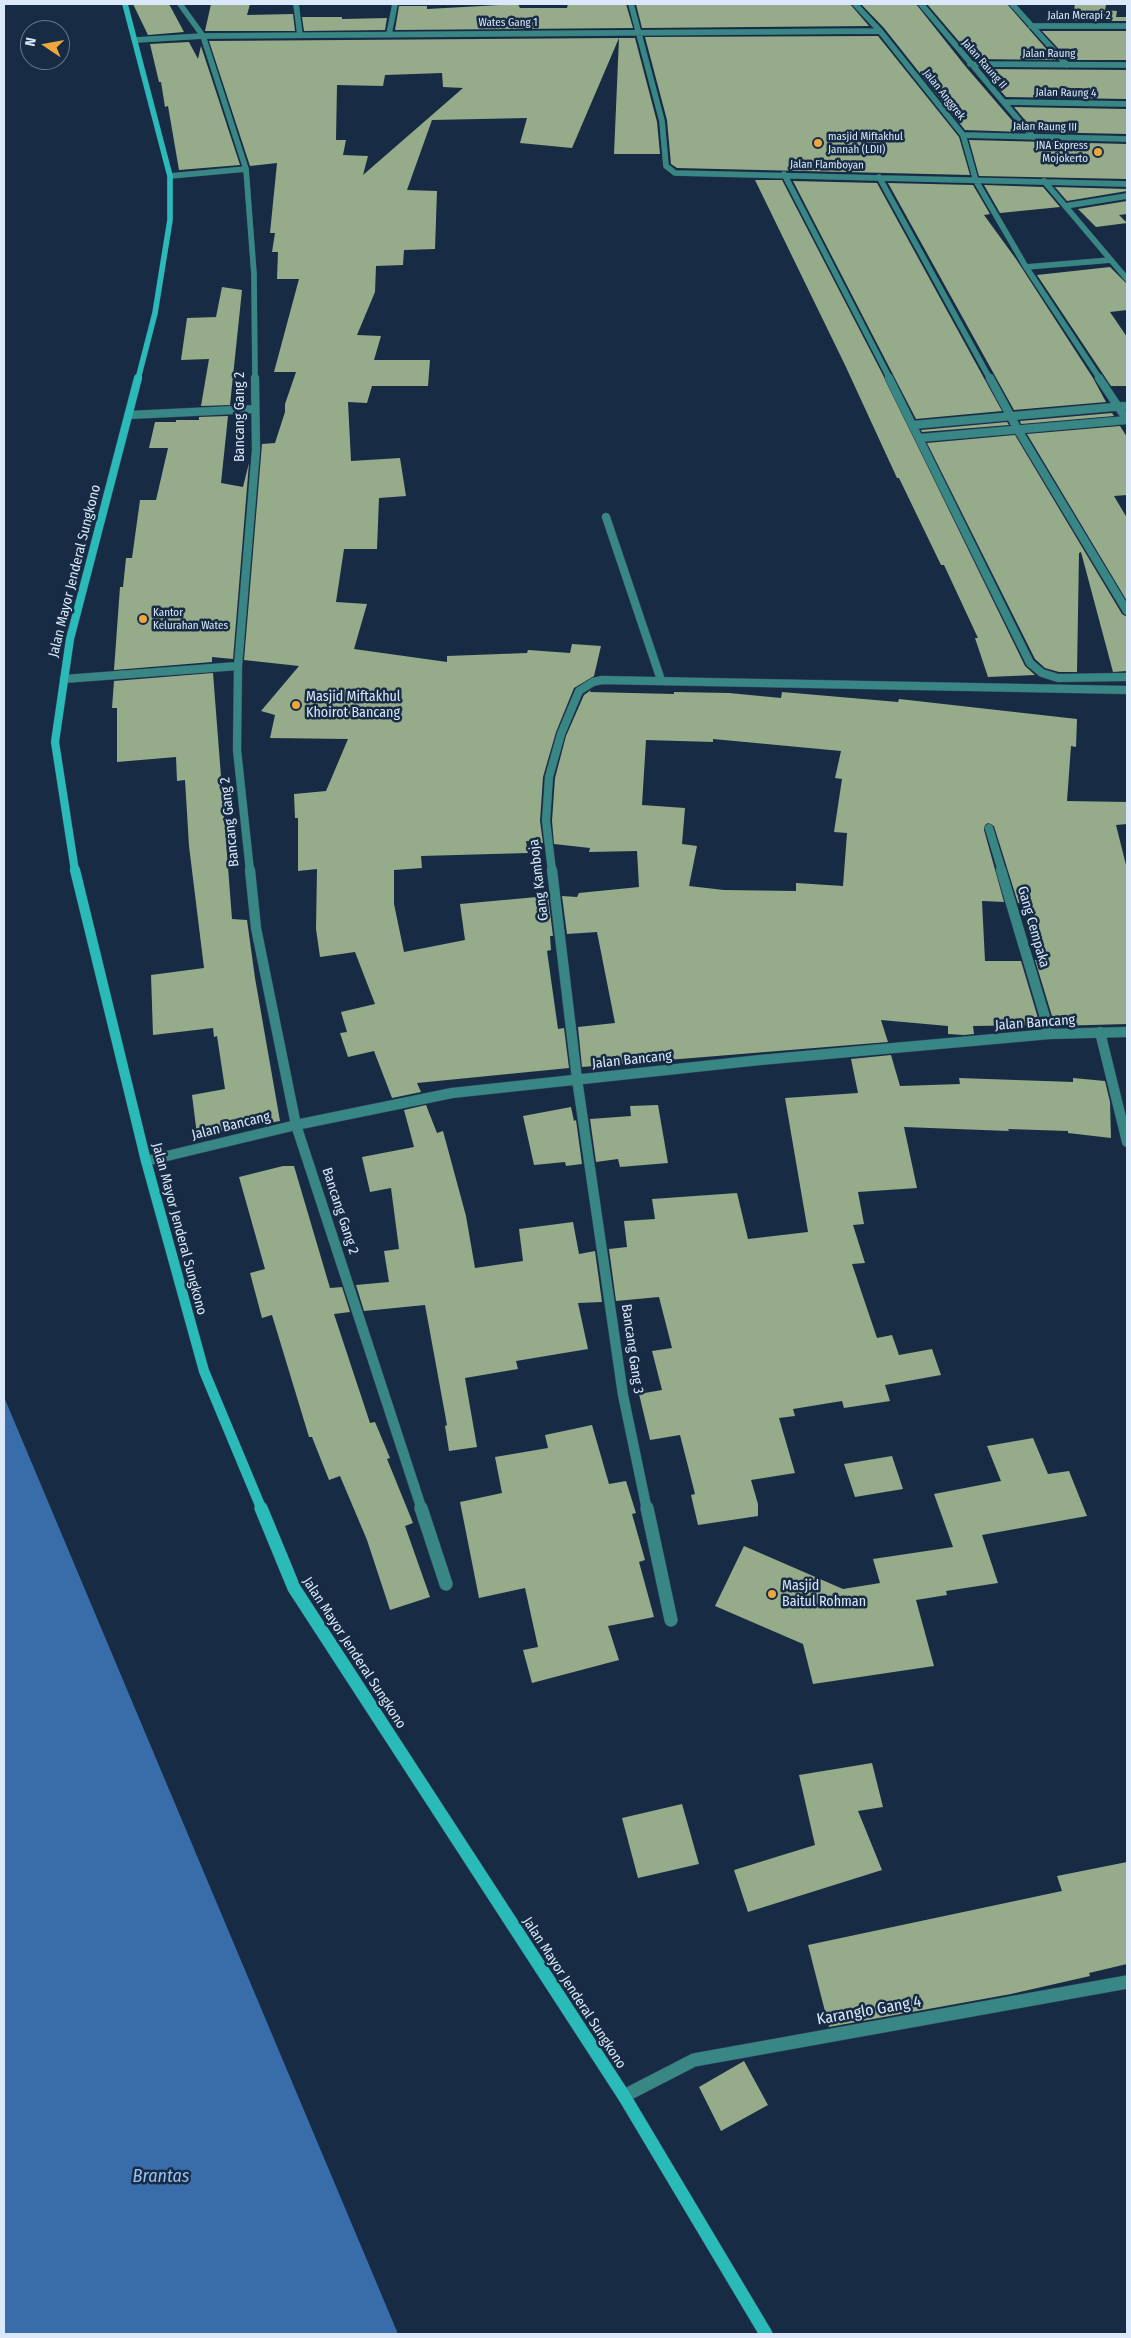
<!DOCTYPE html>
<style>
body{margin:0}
#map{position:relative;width:1131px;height:2338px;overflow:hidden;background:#172c44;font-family:"Fira Sans Condensed",sans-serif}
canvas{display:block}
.frame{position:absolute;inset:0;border:5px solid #dbe8f9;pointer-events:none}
.north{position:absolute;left:20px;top:20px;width:50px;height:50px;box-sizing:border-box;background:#172c44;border:1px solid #65778c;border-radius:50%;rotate:282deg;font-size:14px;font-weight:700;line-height:20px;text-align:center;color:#dbe8f9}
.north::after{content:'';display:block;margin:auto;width:18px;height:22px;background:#eea73d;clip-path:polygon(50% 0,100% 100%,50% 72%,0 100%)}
</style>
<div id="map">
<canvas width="1131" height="2338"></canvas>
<div class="frame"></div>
<div class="north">N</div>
</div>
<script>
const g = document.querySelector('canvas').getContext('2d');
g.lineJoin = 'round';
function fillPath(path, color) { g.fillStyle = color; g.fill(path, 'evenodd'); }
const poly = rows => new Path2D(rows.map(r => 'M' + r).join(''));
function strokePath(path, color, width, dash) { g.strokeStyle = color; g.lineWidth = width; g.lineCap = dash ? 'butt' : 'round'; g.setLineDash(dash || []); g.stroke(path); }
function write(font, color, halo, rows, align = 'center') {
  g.font = font + ' "Fira Sans Condensed",sans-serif'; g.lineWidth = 5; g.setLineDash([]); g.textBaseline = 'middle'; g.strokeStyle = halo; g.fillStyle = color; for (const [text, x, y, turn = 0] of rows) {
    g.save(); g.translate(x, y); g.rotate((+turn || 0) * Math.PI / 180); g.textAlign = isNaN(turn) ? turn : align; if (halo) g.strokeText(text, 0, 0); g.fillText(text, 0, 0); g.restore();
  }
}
const water = poly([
 [4,1397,398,2334,4,2334]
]);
const building = poly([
 [133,4,169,4,184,32,148,35],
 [211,4,250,4,247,15,293,14,295,31,205,31],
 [518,4,520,8,567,8,568,4,626,4,633,28,395,30,399,6,427,6,427,9],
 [636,4,850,4,869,26,642,28],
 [861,4,916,4,966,67,1022,132,965,130,884,28],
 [927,4,1007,4,1056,60,974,59],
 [1075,4,1106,5,1105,10,1117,11,1116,17,1127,17,1127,21,1072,21],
 [302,17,342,17,342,19,387,18,385,30,304,31],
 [1042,31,1127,31,1127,60,1069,60],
 [878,36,959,137,970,175,677,168,671,164,667,120,645,37],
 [619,38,572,148,520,143,527,118,432,120,407,190,437,191,435,249,404,250,403,265,376,266,375,292,357,335,381,336,374,360,430,360,428,386,372,386,367,403,348,402,351,461,400,458,406,496,379,498,377,549,344,549,336,602,367,604,354,649,447,662,447,656,527,653,528,650,570,653,572,644,601,646,594,676,574,688,556,732,543,777,540,821,543,843,526,841,528,853,421,856,422,868,394,870,394,904,404,952,465,940,460,904,548,896,553,936,550,936,551,950,547,951,558,1029,564,1028,569,1068,417,1083,421,1092,392,1098,374,1051,348,1057,340,1033,347,1032,341,1012,375,1004,355,952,320,957,316,929,317,869,298,871,298,818,295,818,294,794,326,791,348,739,270,738,275,715,261,711,299,666,244,660,262,444,275,443,285,412,285,404,296,372,274,372,299,279,277,279,278,252,272,252,275,233,270,233,277,163,250,166,209,41],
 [442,73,443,87,463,88,363,175,368,156,343,155,346,140,336,140,337,85,383,86,385,75],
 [619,38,635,38,657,122,660,154,614,154],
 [189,42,198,59,201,46,240,165,179,170,168,106,165,107,161,82,159,82,150,44],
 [982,69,1127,70,1127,99,1006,97],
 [1014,107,1127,109,1127,134,1035,132],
 [969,140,1127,144,1127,179,979,176],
 [755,180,782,180,884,377,1025,666,1035,675,988,677,975,638,978,638,944,565,941,565,899,478,897,478,845,365],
 [793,181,877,183,1002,411,916,419],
 [888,183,973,185,990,214,984,215,1016,259,1093,378,1106,402,1014,410],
 [984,185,1043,187,1060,207,1000,213],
 [1055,187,1127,189,1127,191,1067,201],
 [1127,201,1127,214,1119,215,1127,223,1096,227,1078,209],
 [1110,267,1127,284,1127,310,1110,312,1127,337,1127,386,1111,386,1037,275],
 [222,287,242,290,230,405,201,406,209,359,181,360,187,318,216,317],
 [1112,413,1114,416,1021,424,1020,421],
 [228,416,221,483,243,487,249,463,233,659,212,657,212,662,114,670,120,587,123,587,126,558,132,558,140,500,156,500,168,448,149,448,155,422,176,422,176,420,199,420,199,417],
 [1007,422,1009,425,922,432,921,430],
 [1120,426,1127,437,1127,495,1114,496,1127,518,1127,601,1027,434],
 [1015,435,1122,614,1127,617,1127,671,1113,672,1081,552,1079,553,1077,672,1059,672,1045,668,1035,659,927,443],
 [213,673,232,919,247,920,255,978,280,1121,197,1135,192,1095,225,1089,217,1036,214,1037,213,1028,153,1035,151,975,204,968,189,846,185,780,177,781,176,757,117,762,117,708,112,708,114,681],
 [591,690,590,692,674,694,674,692,729,693,781,698,782,692,898,702,899,699,1077,719,1076,747,1071,746,1067,801,1127,802,1127,824,1116,825,1127,869,1127,1024,1055,1026,1035,960,1043,960,1026,904,1018,903,994,826,988,823,985,825,984,830,1004,902,982,901,985,961,1021,961,1040,1025,973,1026,974,1034,964,1035,948,1034,948,1026,881,1020,888,1042,582,1067,578,1027,615,1023,597,932,567,934,562,896,577,897,579,893,639,887,637,851,589,852,590,848,554,844,552,821,555,778,566,736,584,695],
 [713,739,841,751,835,778,842,779,834,832,847,833,843,886,796,883,796,891,724,890,689,886,697,846,682,844,685,808,642,805,646,740,713,742],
 [891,1055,900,1086,960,1084,959,1078,1073,1082,1073,1078,1105,1081,1110,1102,1111,1138,1068,1133,1068,1131,1008,1129,1009,1131,904,1127,917,1188,858,1192,864,1224,853,1225,865,1263,852,1264,877,1338,892,1335,899,1355,932,1349,941,1375,885,1385,890,1401,844,1408,842,1401,793,1409,795,1416,779,1418,795,1473,751,1480,758,1504,758,1516,698,1525,691,1495,695,1494,680,1435,650,1440,639,1394,662,1390,652,1351,672,1348,659,1297,616,1301,609,1249,627,1247,624,1221,655,1219,652,1199,737,1193,748,1239,808,1232,785,1098,858,1093,851,1059],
 [426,1105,437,1133,443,1131,466,1216,475,1268,523,1261,519,1229,573,1222,579,1254,595,1251,602,1302,578,1303,588,1349,516,1361,518,1369,465,1378,477,1447,449,1451,445,1426,447,1425,425,1305,364,1311,356,1285,389,1282,384,1251,399,1249,391,1188,370,1192,362,1157,414,1147,404,1110],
 [658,1105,668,1163,620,1167,618,1159,596,1162,590,1119,631,1116,630,1106],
 [571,1107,574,1121,576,1120,582,1164,566,1166,565,1162,534,1165,523,1116],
 [283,1166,294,1166,330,1288,342,1287,350,1312,334,1314,370,1423,375,1422,390,1458,387,1459,413,1523,405,1526,430,1597,390,1610,367,1540,340,1476,329,1480,312,1437,309,1437,272,1315,262,1318,250,1273,265,1269,239,1177],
 [592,1425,609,1484,626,1481,636,1513,632,1514,645,1560,639,1562,654,1617,608,1626,619,1660,532,1683,523,1650,538,1647,525,1588,479,1598,460,1502,502,1493,495,1457,548,1448,545,1435],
 [1033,1438,1048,1474,1069,1471,1087,1516,982,1535,998,1583,946,1591,947,1595,916,1600,934,1666,813,1684,803,1644,715,1606,744,1546,843,1589,880,1583,873,1559,953,1547,934,1494,1001,1481,987,1446],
 [892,1456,903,1489,855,1497,844,1464],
 [872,1763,883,1807,858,1811,882,1870,748,1912,734,1870,815,1845,799,1775],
 [682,1804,699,1864,638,1878,622,1818],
 [1127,1862,1127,1964,1089,1973,1090,1976,1011,1994,829,2027,808,1945,1062,1891,1057,1876],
 [744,2061,768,2105,721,2131,699,2087]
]);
const service = poly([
 [606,517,661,680]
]);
const minorFar3 = poly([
 [180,4,203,36,246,169,254,274,255,379],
 [296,4,300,35],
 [631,4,662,121,666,166,675,173,1127,184],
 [855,4,880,31,963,135,976,181,1026,267,1100,379],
 [921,4,1033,137],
 [1012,4,1067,65],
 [1031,26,1127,26],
 [389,34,395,4],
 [136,40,203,36,880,31],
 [970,64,1127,65],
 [1004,102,1127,104],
 [963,135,1127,139],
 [784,174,890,379],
 [170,176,246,169],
 [879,177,990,379],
 [1044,181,1127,279],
 [1065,206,1127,196],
 [1026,267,1111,260]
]);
const minorFar2 = poly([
 [889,378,1030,663,1042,673,1058,678,1127,677],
 [990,378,1018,430,1127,611],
 [1099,378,1127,420],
 [129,415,255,409],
 [913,425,1124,406],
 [920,438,1127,420],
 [64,679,238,666],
 [989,828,1002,871],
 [250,871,237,750,238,666,256,450,255,378],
 [552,871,546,821,549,777,561,734,579,691,593,682,602,680,1127,690]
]);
const minorFar1 = poly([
 [250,870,256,928,296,1125,422,1510],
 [552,870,577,1079,623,1395,647,1510],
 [1001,870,1050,1034],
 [1100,1032,1127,1142]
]);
const minor = poly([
 [421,1508,446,1584],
 [647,1508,671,1620],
 [624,2096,694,2060,1127,1982]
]);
const tertiary = poly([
 [146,1161,296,1125,452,1093,760,1060,1050,1034,1127,1032]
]);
const secondaryFar3 = poly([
 [125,4,170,176,170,220,155,313,138,379]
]);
const secondaryFar2 = poly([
 [75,871,55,742,70,639,138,378]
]);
const secondaryFar1 = poly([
 [75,870,146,1161,204,1371,262,1510]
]);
const secondary = poly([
 [261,1508,294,1588,624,2096,766,2334]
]);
const markers = [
 [818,143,5,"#eea73d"],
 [1098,152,5,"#eea73d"],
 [143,619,5,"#eea73d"],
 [296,705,5,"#eea73d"],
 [772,1594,5,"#eea73d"]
];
const farStreetnames = [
 ["Jalan Merapi 2",1079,16],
 ["Wates Gang 1",508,23],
 ["Jalan Raung",1049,54],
 ["Jalan Raung II",984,64,49],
 ["Jalan Raung 4",1066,93,1],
 ["Jalan Anggrek",944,95,52],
 ["Jalan Raung III",1045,127,1],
 ["Jalan Flamboyan",827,165,1]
];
const farPoinames = [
 ["masjid Miftakhul",828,137],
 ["Jannah (LDII)",828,150],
 ["JNA Express",1088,146,"right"],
 ["Mojokerto",1088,159,"right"],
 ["Kantor",153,613],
 ["Kelurahan Wates",153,626]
];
const streetNames = [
 ["Bancang Gang 2",240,417,-90],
 ["Jalan Mayor Jenderal Sungkono",75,571,-76],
 ["Bancang Gang 2",230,822,-96],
 ["Gang Kamboja",539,880,-97],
 ["Gang Cempaka",1033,927,74],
 ["Jalan Bancang",1035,1023,-4],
 ["Jalan Bancang",632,1060,-6],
 ["Jalan Bancang",231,1126,-14],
 ["Bancang Gang 2",340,1211,72],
 ["Jalan Mayor Jenderal Sungkono",179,1229,75],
 ["Bancang Gang 3",632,1349,82],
 ["Jalan Mayor Jenderal Sungkono",354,1653,57],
 ["Jalan Mayor Jenderal Sungkono",574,1993,57]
];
const poiNames = [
 ["Masjid Miftakhul",306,697],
 ["Khoirot Bancang",306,713],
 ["Masjid",782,1586],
 ["Baitul Rohman",782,1602]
];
const nearStreetnames = [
 ["Karanglo Gang 4",869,2011,-10]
];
const nearWaternames = [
 ["Brantas",161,2177]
];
fillPath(water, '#396da9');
fillPath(building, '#96ab89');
strokePath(service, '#364a61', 9);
strokePath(minorFar3, '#364a61', 6);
strokePath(minorFar2, '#364a61', 9);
strokePath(minorFar1, '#364a61', 11);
strokePath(minor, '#364a61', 14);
strokePath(tertiary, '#364a61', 11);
strokePath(secondaryFar3, '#364a61', 6);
strokePath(secondaryFar2, '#364a61', 9);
strokePath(secondaryFar1, '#364a61', 11);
strokePath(secondary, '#364a61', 14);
strokePath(service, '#388785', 8);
strokePath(minorFar3, '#388785', 5.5);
strokePath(minorFar2, '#388785', 8);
strokePath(minorFar1, '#388785', 10);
strokePath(minor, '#388785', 13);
strokePath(tertiary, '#388785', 10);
strokePath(secondaryFar3, '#2abbb9', 5.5);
strokePath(secondaryFar2, '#2abbb9', 8);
strokePath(secondaryFar1, '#2abbb9', 10);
strokePath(secondary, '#2abbb9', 13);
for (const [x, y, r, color] of markers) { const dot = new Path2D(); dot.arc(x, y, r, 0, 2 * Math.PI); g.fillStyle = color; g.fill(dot); strokePath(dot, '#172c44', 2); }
write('11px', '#dbe8f9', '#172c44', farStreetnames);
write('11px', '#dbe8f9', '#172c44', farPoinames, 'left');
write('14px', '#dbe8f9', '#172c44', streetNames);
write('14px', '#dbe8f9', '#172c44', poiNames, 'left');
write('16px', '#dbe8f9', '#172c44', nearStreetnames);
write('italic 18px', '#99c3f4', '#172c44', nearWaternames);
</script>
